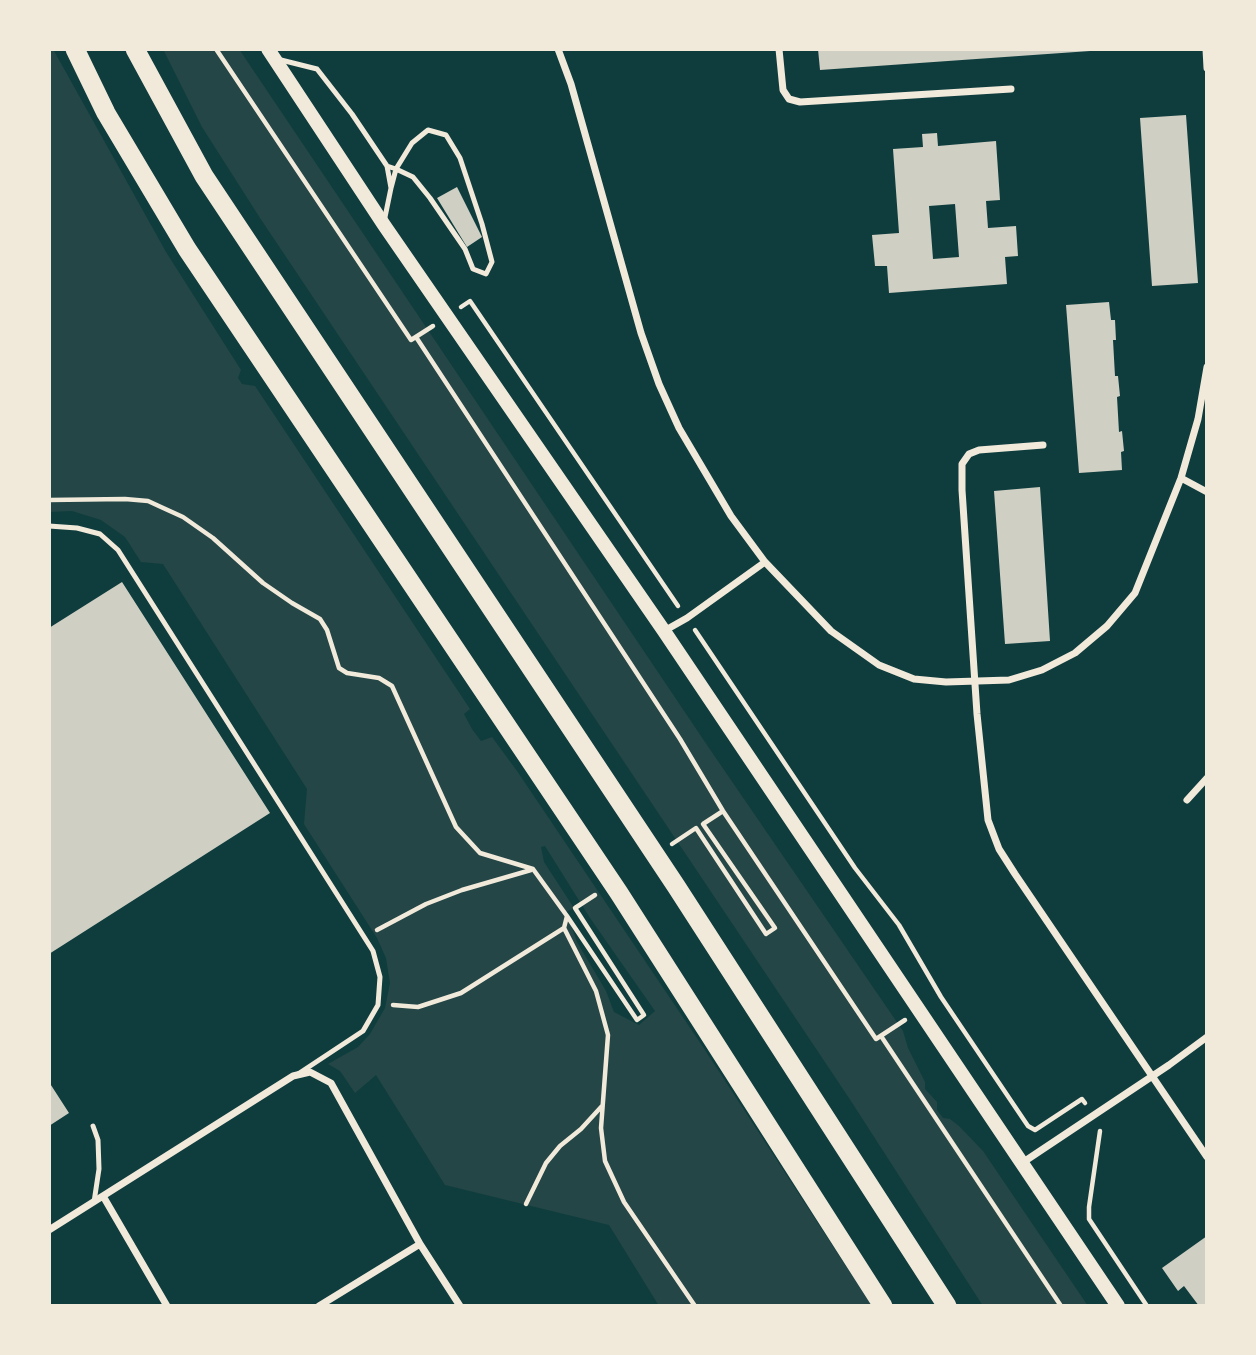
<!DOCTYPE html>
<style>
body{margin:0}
#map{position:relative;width:1256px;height:1355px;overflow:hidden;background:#0f3d3e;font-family:"Public Sans",sans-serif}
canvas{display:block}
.frame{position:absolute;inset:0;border:51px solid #f1e9da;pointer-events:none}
</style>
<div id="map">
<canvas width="1256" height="1355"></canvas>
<div class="frame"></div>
</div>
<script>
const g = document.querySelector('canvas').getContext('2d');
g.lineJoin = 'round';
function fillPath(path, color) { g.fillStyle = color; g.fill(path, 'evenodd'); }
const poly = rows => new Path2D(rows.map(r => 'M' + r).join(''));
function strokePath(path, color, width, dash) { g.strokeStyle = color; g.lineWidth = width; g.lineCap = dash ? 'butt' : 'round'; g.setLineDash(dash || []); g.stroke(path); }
const green = poly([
 [49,49,53,49,166,252,241,370,238,378,242,384,255,386,470,709,464,714,472,729,481,741,492,737,517,771,703,1047,872,1306,659,1306,609,1225,445,1185,376,1075,355,1093,340,1071,328,1064,358,1047,370,1034,385,1008,390,983,386,958,377,938,304,824,307,789,163,564,141,562,125,537,101,520,72,511,49,512],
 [545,846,590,918,655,1011,639,1025,614,1012,606,991,577,942,566,912,574,908,544,862,541,847],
 [163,49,239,49,709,748,903,1031,908,1048,925,1082,925,1089,937,1102,937,1110,943,1118,950,1119,959,1126,983,1151,1088,1306,983,1306,849,1098,260,218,202,127]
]);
const building = poly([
 [818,49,1090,49,1090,51,820,70],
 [1186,115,1198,283,1152,286,1140,118],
 [937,133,938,146,996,141,1000,200,986,201,988,228,1016,226,1018,256,1005,257,1007,284,889,293,887,266,875,266,872,235,899,233,893,149,923,147,922,134],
 [955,204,959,257,933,259,929,206],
 [457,187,482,237,467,247,437,198],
 [1109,302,1111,320,1115,320,1116,340,1113,340,1115,376,1118,376,1120,396,1117,397,1119,432,1122,431,1124,451,1121,452,1122,470,1079,473,1066,305],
 [1040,487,1050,641,1005,644,994,491],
 [122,582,270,813,49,954,49,628],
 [49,1082,69,1113,49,1126],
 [1207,1236,1207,1306,1199,1306,1184,1286,1178,1291,1162,1268]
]);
const path = poly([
 [216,49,411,340,433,326],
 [461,307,470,301,678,606],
 [416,337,680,739,723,811,876,1039,905,1020],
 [49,500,125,499,148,501,161,507,183,517,213,538,263,583,292,603,320,619,327,630,339,668,347,673,379,678,392,686,456,827,480,853,533,869,567,916],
 [695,630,855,868,899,925,941,997,1028,1126,1035,1130,1082,1099,1085,1103],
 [672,844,696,828,766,934,775,928,703,824,723,811],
 [564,928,596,991,608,1035,601,1128,605,1161,624,1202,695,1306],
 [377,930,426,904,462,890,531,870],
 [393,1005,418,1007,461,993,564,928,567,916,637,1020,644,1015,575,908,595,895],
 [881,1036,1061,1306],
 [1100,1131,1089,1207,1089,1219,1147,1306],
 [526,1204,546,1163,560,1146,581,1129,602,1106]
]);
const service = poly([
 [281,60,317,69,352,114,387,166,391,188,384,222],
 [387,166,396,169,413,177,430,198,465,249,473,269,486,274,492,262,482,224,460,158,446,135,428,130,412,143,396,169,391,188],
 [49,526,77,528,100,534,118,550,373,951,380,977,378,1005,363,1031,298,1074],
 [93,1126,98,1140,99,1169,94,1202]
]);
const minor = poly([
 [558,49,571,84,641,333,659,384,679,428,731,516,765,562,831,631,879,665,914,679,946,682,1009,680,1042,670,1075,653,1107,626,1135,593,1181,478,1198,419,1207,367],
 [779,49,783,90,789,99,800,102,1011,89],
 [1206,49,1207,68],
 [1043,445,979,450,969,454,962,464,962,490,977,714,988,820,999,849,1015,874,1207,1157],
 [1181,478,1207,492],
 [664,631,687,618,765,562],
 [1187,800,1207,778],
 [1022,1163,1169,1065,1207,1037],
 [103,1196,167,1306],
 [49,1230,293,1076,310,1072,331,1083,420,1244,460,1306],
 [319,1306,420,1244]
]);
const secondary = poly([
 [268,49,384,225,664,631,1118,1306]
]);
const trunk = poly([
 [75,49,106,113,187,249,619,893,883,1306],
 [135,49,204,176,676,886,947,1306]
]);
fillPath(green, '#244646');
fillPath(building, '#cfcfc3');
strokePath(path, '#f1e9da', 4.5);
strokePath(service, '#f1e9da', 5);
strokePath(minor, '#f1e9da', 7);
strokePath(secondary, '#f1e9da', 14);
strokePath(trunk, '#f1e9da', 19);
</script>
